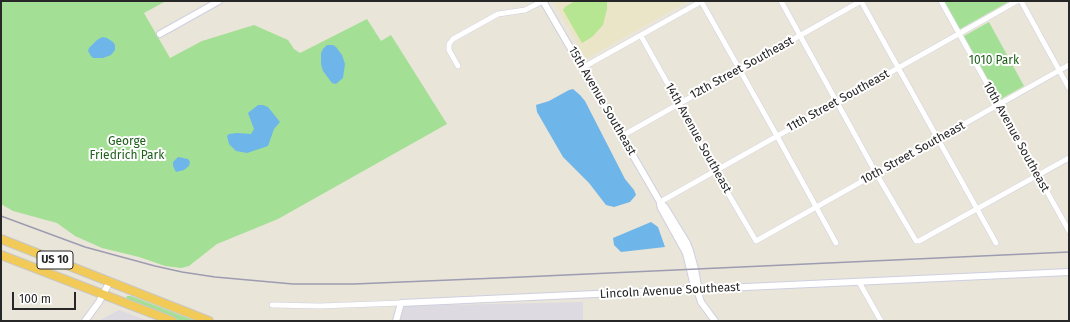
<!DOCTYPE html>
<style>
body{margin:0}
#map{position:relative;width:1070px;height:322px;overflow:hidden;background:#eae5d9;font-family:"Fira Sans",sans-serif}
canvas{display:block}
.frame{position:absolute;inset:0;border:2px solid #272727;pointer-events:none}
.scale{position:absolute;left:12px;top:292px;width:64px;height:18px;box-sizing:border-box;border:2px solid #272727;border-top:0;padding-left:5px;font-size:12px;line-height:14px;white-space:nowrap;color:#272727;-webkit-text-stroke:3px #fff;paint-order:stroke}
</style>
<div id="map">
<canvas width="1070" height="322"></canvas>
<div class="frame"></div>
<div class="scale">100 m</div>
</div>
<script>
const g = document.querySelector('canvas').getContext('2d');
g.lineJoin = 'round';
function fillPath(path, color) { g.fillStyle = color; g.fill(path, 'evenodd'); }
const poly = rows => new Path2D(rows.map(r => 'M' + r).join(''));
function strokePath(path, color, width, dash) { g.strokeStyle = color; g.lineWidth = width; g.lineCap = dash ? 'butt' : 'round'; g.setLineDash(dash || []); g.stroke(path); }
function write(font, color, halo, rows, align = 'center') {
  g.font = font + ' "Fira Sans",sans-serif'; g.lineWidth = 4; g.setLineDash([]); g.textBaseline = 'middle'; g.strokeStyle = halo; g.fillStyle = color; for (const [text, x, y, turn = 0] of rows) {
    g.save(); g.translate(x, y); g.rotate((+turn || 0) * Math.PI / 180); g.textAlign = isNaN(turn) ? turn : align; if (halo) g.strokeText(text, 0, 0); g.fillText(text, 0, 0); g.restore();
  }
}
const industrial = poly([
 [583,302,583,321,398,321,403,306],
 [119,310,149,321,98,321]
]);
const education = poly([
 [553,1,688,1,586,59]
]);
const green = poly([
 [1,1,166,1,144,13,170,58,202,41,254,25,288,40,294,49,300,53,367,19,381,41,391,35,447,124,278,219,217,244,189,266,181,268,165,266,139,257,102,248,75,236,57,223,13,211,1,204],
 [944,1,1010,1,960,29],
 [989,22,1024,86,999,100,964,36],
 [127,296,131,296,195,321,180,321,129,300,126,298]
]);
const pitch = poly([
 [575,1,607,1,607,9,603,25,592,37,582,43,563,10,565,7]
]);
const water = poly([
 [102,37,107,38,113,42,115,45,115,50,111,55,103,58,93,58,91,56,88,51,89,48,97,40],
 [327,45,333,45,336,47,342,55,345,64,343,78,336,84,332,83,323,71,321,64,321,53,323,49],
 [573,89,580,95,585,101,625,179,634,190,636,195,630,202,614,207,606,205,589,183,563,157,537,112,536,105,549,101,569,90],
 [258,105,263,105,268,107,280,122,274,129,268,146,247,153,236,151,229,144,227,136,229,134,237,133,251,134,254,129,248,113],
 [178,157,188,159,190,162,189,166,184,170,176,172,173,166,173,162],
 [651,222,658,227,665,247,621,252,614,245,613,238]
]);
const minor = poly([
 [701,1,777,136,836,243],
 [781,1,876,173,916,241,919,241,1069,158],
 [861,1,996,243],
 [941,1,1069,231],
 [1021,1,1069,88],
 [641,36,679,104,715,171,756,241,1069,65],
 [458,66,449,50,449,44,453,39,498,14,525,10,543,1],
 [582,68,702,1],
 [622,136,861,1],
 [660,202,1017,1],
 [859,282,881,321],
 [272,305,320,306,401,303]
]);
const tertiary = poly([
 [543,1,660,202,665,207,687,243,690,251,695,269,698,286,697,289,701,302,715,321],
 [160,34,219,1],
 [660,204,661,208,686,253,694,286,697,289],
 [85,321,99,302,110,281],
 [396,321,401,303,1069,272]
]);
const trunk = poly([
 [1,239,209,321],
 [1,255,172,321]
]);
const rail = poly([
 [1,216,85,247,155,266,182,272,215,277,293,284,354,284,522,277,1069,252]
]);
const shields = [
 [55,260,36]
];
const shieldNames = [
 ["US 10",55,260]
];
const parkNames = [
 ["1010 Park",994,61],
 ["George",127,142],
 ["Friedrich Park",127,156]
];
const streetNames = [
 ["12th Street Southeast",742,68,-29],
 ["15th Avenue Southeast",602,101,60],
 ["11th Street Southeast",838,101,-29],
 ["10th Avenue Southeast",1016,137,61],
 ["14th Avenue Southeast",698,138,61],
 ["10th Street Southeast",913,153,-29],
 ["Lincoln Avenue Southeast",670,291,-3]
];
fillPath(industrial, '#dddae2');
fillPath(education, '#ebe5c8');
fillPath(green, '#a4df96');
fillPath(pitch, '#b6e692');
fillPath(water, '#6eb5ea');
strokePath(minor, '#cecfe0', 6);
strokePath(tertiary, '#cecfe0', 8);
strokePath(trunk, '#c7c7c7', 10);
strokePath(minor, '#fff', 5);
strokePath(tertiary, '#fff', 6);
strokePath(trunk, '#f2ca58', 8);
strokePath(rail, '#9d9cb1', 1.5);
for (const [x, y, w] of shields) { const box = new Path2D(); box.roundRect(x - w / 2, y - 9, w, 18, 3); g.fillStyle = '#fff'; g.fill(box); strokePath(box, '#272727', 1); }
write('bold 11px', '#272727', null, shieldNames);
write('12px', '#1f601b', '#fff', parkNames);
write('12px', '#272727', '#fff', streetNames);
</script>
